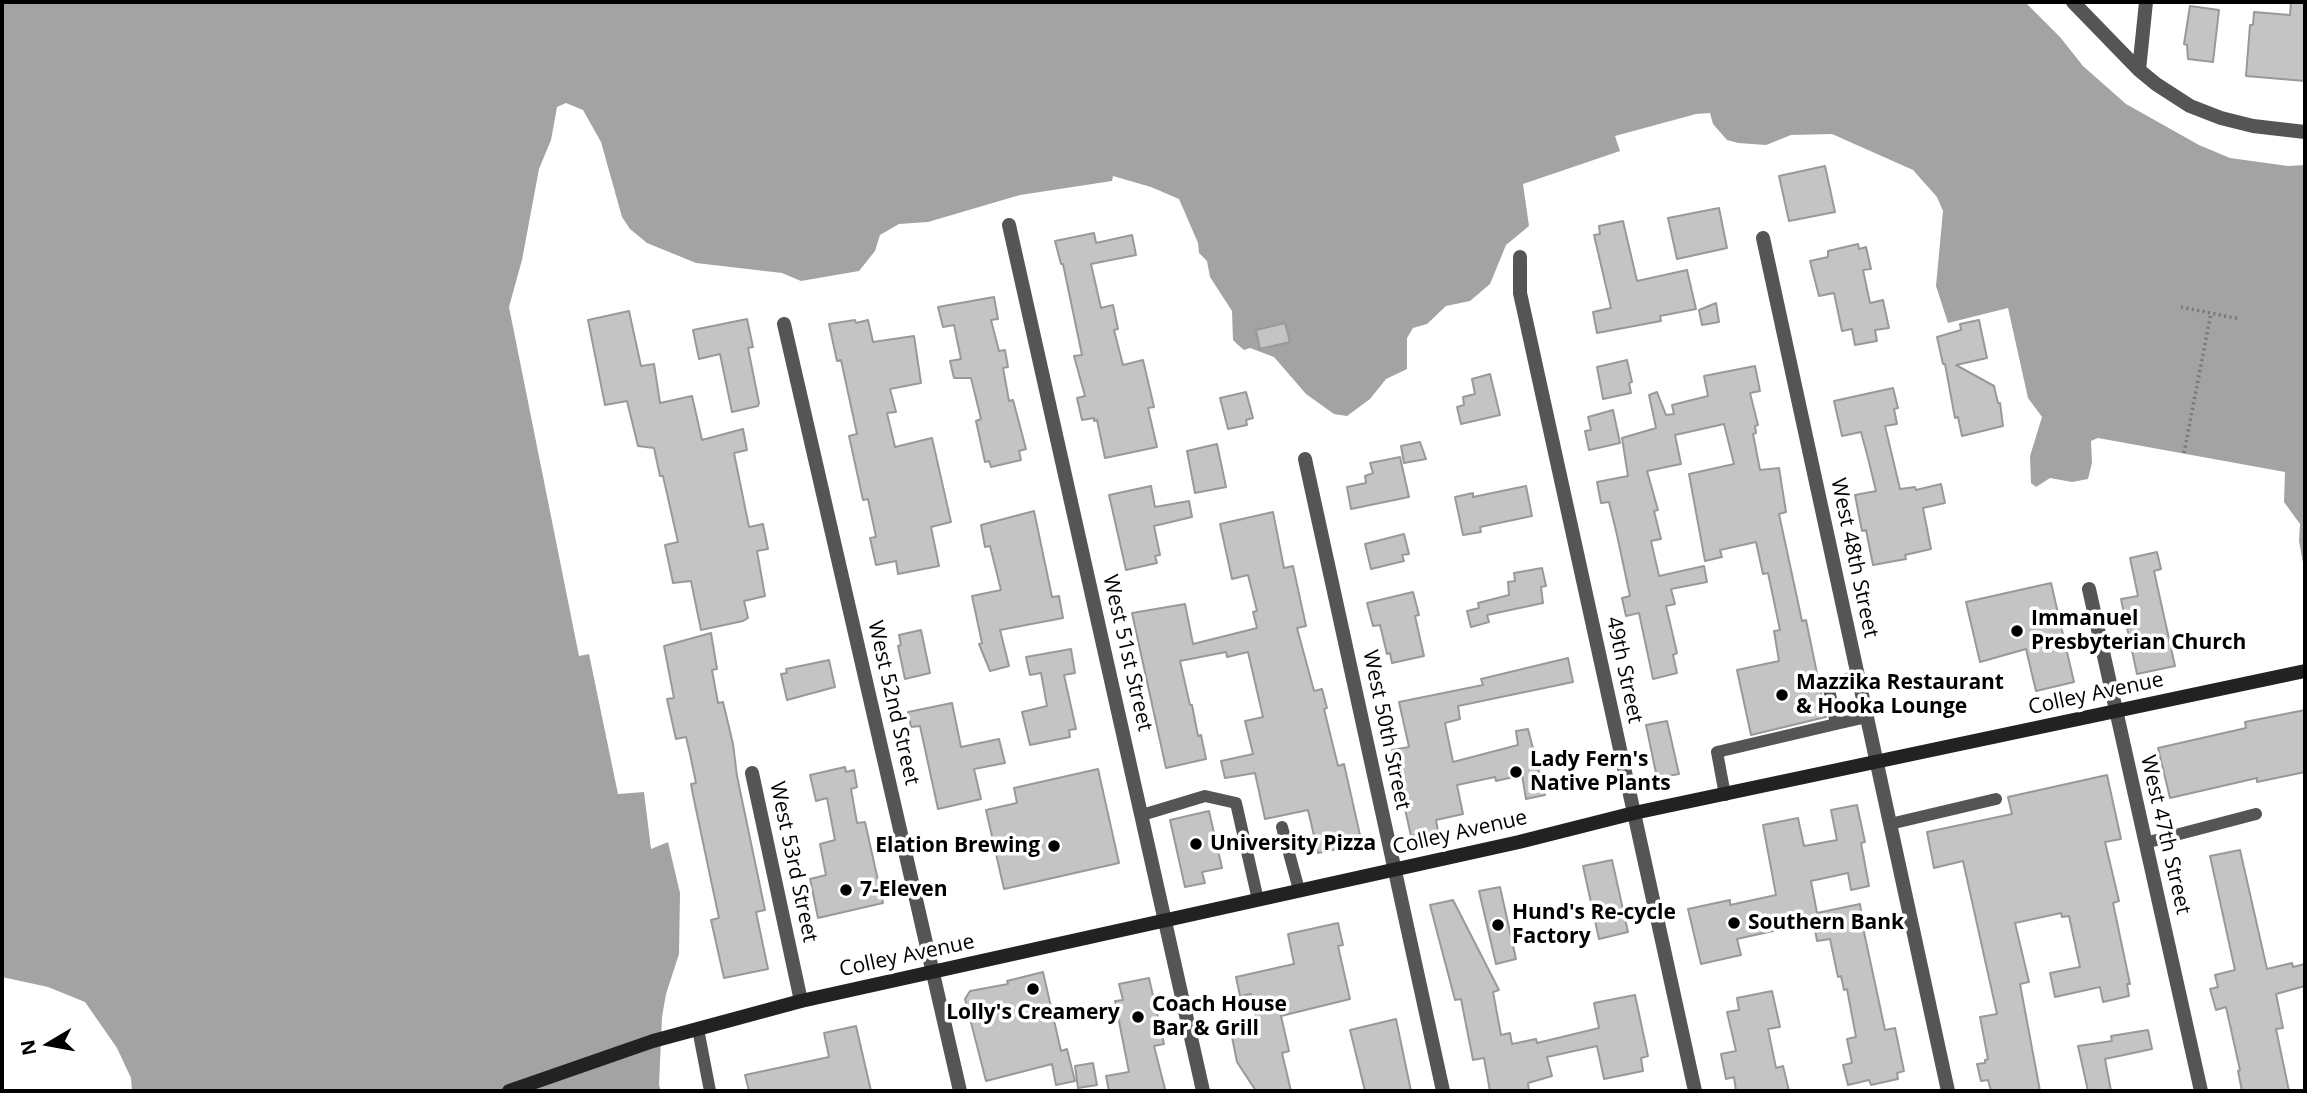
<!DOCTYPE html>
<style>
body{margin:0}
#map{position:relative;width:2307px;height:1093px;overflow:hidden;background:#fff;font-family:"Open Sans",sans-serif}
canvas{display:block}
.frame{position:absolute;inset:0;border:4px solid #000;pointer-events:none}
.north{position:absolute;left:14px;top:1009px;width:70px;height:70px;-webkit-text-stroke:5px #fff;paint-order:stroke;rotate:260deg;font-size:19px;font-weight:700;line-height:28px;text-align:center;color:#000}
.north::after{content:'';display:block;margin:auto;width:24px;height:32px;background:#000;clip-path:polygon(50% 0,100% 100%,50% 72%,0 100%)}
</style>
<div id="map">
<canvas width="2307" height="1093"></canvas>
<div class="frame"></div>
<div class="north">N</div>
</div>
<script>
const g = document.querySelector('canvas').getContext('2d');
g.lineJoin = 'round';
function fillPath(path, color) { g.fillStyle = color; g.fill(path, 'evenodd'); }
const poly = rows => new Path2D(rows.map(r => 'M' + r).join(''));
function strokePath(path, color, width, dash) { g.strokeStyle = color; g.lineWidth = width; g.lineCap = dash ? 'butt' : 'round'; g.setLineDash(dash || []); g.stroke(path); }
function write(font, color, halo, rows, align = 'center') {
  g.font = font + ' "Open Sans",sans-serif'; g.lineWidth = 7; g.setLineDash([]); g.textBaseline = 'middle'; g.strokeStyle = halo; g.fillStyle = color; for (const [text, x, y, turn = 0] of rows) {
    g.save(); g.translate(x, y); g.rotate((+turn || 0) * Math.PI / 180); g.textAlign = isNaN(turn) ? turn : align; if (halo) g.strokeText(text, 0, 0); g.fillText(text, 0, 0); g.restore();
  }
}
const water = poly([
 [2,2,2025,2,2060,37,2083,66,2126,104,2199,145,2230,158,2288,166,2305,165,2305,574,2299,541,2300,524,2284,502,2285,472,2098,438,2091,441,2092,463,2088,479,2072,482,2050,478,2036,487,2031,483,2030,456,2042,417,2028,398,2008,308,1948,323,1936,286,1943,211,1937,197,1913,170,1832,134,1791,135,1766,145,1738,143,1727,140,1713,124,1710,113,1696,114,1615,136,1620,151,1523,184,1529,226,1506,245,1490,284,1470,301,1446,306,1427,324,1413,328,1407,338,1407,369,1386,379,1370,399,1347,416,1334,414,1306,394,1274,357,1250,348,1244,350,1237,344,1233,340,1232,311,1210,277,1207,261,1199,253,1198,243,1179,199,1151,187,1113,176,1112,181,1020,195,928,222,899,224,880,235,875,251,859,271,801,281,782,273,696,263,647,243,630,229,622,217,601,142,583,110,566,103,557,107,551,140,539,169,522,260,509,307,579,656,589,654,618,794,644,792,651,849,668,842,680,893,679,954,666,994,662,1017,659,1085,661,1091,132,1091,131,1078,117,1048,85,1002,48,987,2,977]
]);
const building = poly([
 [2291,2,2305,2,2305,81,2246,76,2250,25,2253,25,2254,12,2290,15,2291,2],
 [2190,6,2219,10,2213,62,2188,59,2187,45,2184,44,2190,6],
 [1825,166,1835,212,1789,221,1779,176,1825,166],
 [1719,208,1727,248,1677,259,1668,218,1719,208],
 [1623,221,1637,281,1687,270,1696,309,1660,316,1661,321,1597,333,1593,312,1611,308,1594,235,1600,234,1599,226,1623,221],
 [1094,233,1096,243,1132,235,1136,255,1091,264,1101,308,1113,305,1118,329,1114,330,1123,365,1143,360,1154,407,1148,408,1157,447,1105,458,1097,420,1094,421,1094,418,1082,420,1077,398,1085,396,1074,356,1082,355,1063,264,1061,264,1055,241,1094,233],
 [1858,244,1859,249,1866,247,1871,269,1863,270,1870,303,1883,300,1889,328,1875,330,1877,341,1855,345,1852,329,1842,331,1834,293,1819,296,1810,261,1828,257,1828,251,1858,244],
 [994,297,998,319,991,320,999,351,1005,350,1008,367,1003,368,1009,401,1013,400,1026,449,1019,451,1021,460,991,467,989,461,985,462,976,421,981,419,971,378,954,378,950,361,961,359,954,325,943,327,938,307,994,297],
 [1716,303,1719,322,1702,325,1699,310,1716,303],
 [629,311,641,366,654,364,660,403,692,396,702,440,743,429,747,450,734,453,749,527,763,524,768,549,757,551,765,596,744,601,748,618,743,621,701,630,691,581,673,583,665,545,678,542,663,476,660,476,654,448,638,446,627,401,605,405,588,320,629,311],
 [747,319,753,347,748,348,759,403,758,406,732,412,720,354,699,359,693,330,747,319],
 [855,320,856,323,868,320,873,342,914,336,921,383,890,389,896,412,887,413,895,447,932,438,951,522,931,527,939,566,898,574,896,561,876,565,870,538,876,537,868,499,863,500,849,436,857,434,841,360,837,361,829,324,855,320],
 [1979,320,1987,358,1956,365,1994,386,1998,403,2000,403,2003,426,1962,436,1958,417,1955,418,1945,364,1943,364,1937,337,1961,330,1960,324,1979,320],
 [1285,323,1290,342,1260,349,1256,330,1285,323],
 [1627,360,1632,382,1629,383,1631,393,1603,399,1597,367,1627,360],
 [1755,366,1760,391,1750,393,1758,425,1755,426,1756,433,1753,434,1760,470,1779,468,1786,512,1779,514,1802,621,1806,620,1826,717,1751,735,1737,670,1779,661,1774,631,1780,630,1768,573,1763,574,1756,542,1720,550,1722,557,1705,561,1689,474,1734,464,1724,424,1675,435,1681,464,1647,471,1658,510,1654,511,1661,539,1651,541,1659,576,1704,566,1707,582,1671,589,1675,604,1666,606,1677,653,1673,655,1677,673,1653,679,1639,613,1626,616,1622,598,1630,596,1617,535,1609,502,1601,503,1597,482,1628,476,1622,438,1656,428,1649,395,1657,392,1666,415,1674,414,1672,405,1708,396,1704,376,1755,366],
 [1490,374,1500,415,1461,424,1457,407,1464,405,1463,397,1475,394,1472,379,1490,374],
 [1893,388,1898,408,1894,409,1897,424,1885,426,1900,489,1915,487,1916,490,1941,484,1945,503,1923,508,1931,549,1905,555,1906,559,1873,565,1866,530,1862,531,1855,495,1876,491,1868,458,1861,432,1842,436,1834,401,1893,388],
 [1246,392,1253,418,1246,420,1247,425,1228,429,1220,398,1246,392],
 [1613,410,1620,443,1589,450,1585,431,1591,430,1588,417,1613,410],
 [1420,442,1426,459,1404,463,1401,446,1420,442],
 [1217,444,1226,487,1195,493,1187,451,1217,444],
 [1400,457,1409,497,1351,509,1347,487,1366,483,1365,476,1373,473,1370,463,1400,457],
 [1151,486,1155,507,1189,501,1192,517,1154,526,1160,555,1155,556,1157,563,1126,570,1109,495,1151,486],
 [1526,486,1532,516,1480,527,1481,532,1463,535,1455,497,1473,493,1473,497,1526,486],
 [1034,511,1052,597,1059,596,1063,618,1000,630,1009,666,990,671,979,644,982,643,972,596,1001,590,990,546,985,547,981,525,1034,511],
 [1273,512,1284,568,1293,566,1306,626,1297,628,1314,691,1322,689,1327,708,1324,709,1338,766,1344,764,1362,844,1318,853,1308,810,1265,819,1255,773,1225,778,1221,761,1253,754,1245,721,1263,717,1248,652,1227,657,1226,652,1180,661,1190,705,1192,705,1198,736,1201,735,1206,759,1166,768,1132,613,1185,604,1193,644,1257,628,1253,612,1257,611,1248,575,1232,579,1220,524,1273,512],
 [1404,534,1409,554,1402,555,1404,561,1371,569,1365,544,1404,534],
 [2157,552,2161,569,2154,571,2175,666,2137,674,2121,599,2138,596,2130,558,2157,552],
 [1542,568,1546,586,1541,587,1543,603,1487,615,1489,622,1471,627,1467,611,1479,608,1478,603,1509,595,1508,582,1515,581,1514,573,1542,568],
 [2051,583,2074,682,2036,691,2026,649,1980,662,1966,602,2051,583],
 [1413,592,1419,615,1415,616,1424,656,1392,663,1390,653,1387,654,1380,625,1373,626,1367,603,1413,592],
 [921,630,930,673,905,679,898,646,901,645,899,635,921,630],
 [711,633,717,669,712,670,718,703,723,702,733,744,737,776,765,910,756,912,768,969,724,978,711,920,719,918,693,795,691,784,696,783,690,754,686,737,676,739,667,699,674,698,664,646,711,633],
 [1071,649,1075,673,1064,675,1076,729,1069,730,1070,737,1030,745,1022,712,1047,706,1041,673,1030,675,1026,657,1071,649],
 [1568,658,1573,682,1458,706,1460,719,1445,723,1453,762,1518,745,1516,731,1528,729,1545,795,1526,799,1522,775,1496,781,1495,777,1457,785,1463,814,1436,820,1438,831,1411,836,1392,750,1409,747,1399,702,1483,685,1481,679,1568,658],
 [829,660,835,687,787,700,781,674,787,673,786,669,829,660],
 [952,703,961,747,999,739,1005,763,974,769,981,799,938,809,920,726,911,727,908,712,952,703],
 [2305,710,2305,772,2257,782,2257,778,2170,798,2158,748,2246,728,2245,722,2305,710],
 [1667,721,1679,774,1657,778,1646,725,1667,721],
 [845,767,846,772,854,770,857,787,851,789,857,823,865,822,883,903,818,918,810,879,826,875,820,844,835,840,827,798,816,801,810,775,845,767],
 [1098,769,1119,863,1004,889,986,810,1017,803,1014,788,1098,769],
 [2107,775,2121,839,2105,842,2119,901,2113,903,2130,984,2127,984,2129,996,2103,1002,2100,987,2055,997,2050,973,2080,967,2069,916,2062,917,2061,913,2015,923,2029,982,2020,984,2040,1091,1991,1091,1988,1080,1981,1081,1977,1064,1985,1063,1985,1060,1988,1059,1980,1017,1997,1014,1963,861,1934,868,1927,832,2012,814,2008,797,2107,775],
 [1857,805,1865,842,1861,843,1869,886,1851,890,1848,873,1811,881,1817,913,1860,904,1864,932,1885,1030,1895,1028,1904,1071,1897,1073,1898,1079,1871,1085,1869,1080,1848,1085,1843,1065,1852,1063,1847,1039,1856,1037,1847,989,1844,990,1841,976,1838,977,1830,939,1817,941,1814,924,1773,931,1737,939,1741,955,1701,964,1688,909,1730,900,1730,905,1776,895,1763,825,1798,818,1804,846,1837,840,1831,810,1857,805],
 [1209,811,1222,868,1202,872,1205,883,1185,887,1170,820,1209,811],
 [2240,850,2267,969,2292,963,2293,967,2305,964,2305,986,2276,994,2283,1028,2276,1029,2289,1091,2242,1091,2238,1071,2240,1070,2226,1007,2216,1010,2210,989,2218,987,2215,975,2235,970,2210,856,2240,850],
 [1612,860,1628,932,1599,939,1583,866,1612,860],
 [1500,887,1516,959,1496,964,1479,891,1500,887],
 [1453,900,1499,990,1493,992,1501,1035,1510,1033,1512,1044,1536,1039,1537,1043,1599,1028,1594,1003,1635,995,1648,1056,1641,1058,1643,1071,1604,1079,1597,1046,1547,1057,1552,1076,1528,1083,1529,1091,1490,1091,1484,1058,1473,1060,1461,999,1455,1000,1430,905,1453,900],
 [1338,923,1343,945,1338,946,1350,999,1281,1016,1289,1051,1282,1053,1291,1091,1256,1091,1237,1062,1231,1032,1258,1026,1251,994,1240,996,1236,977,1294,964,1288,934,1338,923],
 [1043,972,1061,1051,1067,1049,1075,1081,1056,1085,1052,1064,986,1081,965,999,970,991,1008,984,1007,981,1043,972],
 [1149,978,1164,1044,1154,1046,1165,1089,1163,1091,1109,1091,1106,1076,1129,1072,1115,1001,1123,1000,1119,984,1149,978],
 [1772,991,1780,1027,1768,1029,1776,1068,1783,1066,1789,1091,1736,1091,1734,1077,1726,1079,1721,1054,1736,1051,1727,1012,1739,1010,1737,998,1772,991],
 [1396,1019,1411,1091,1365,1091,1350,1030,1396,1019],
 [856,1026,871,1091,749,1091,745,1075,829,1057,824,1033,856,1026],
 [2148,1030,2152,1049,2105,1059,2111,1091,2088,1091,2078,1046,2112,1041,2111,1036,2148,1030],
 [1093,1063,1097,1085,1078,1088,1075,1066,1093,1063]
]);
const path = poly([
 [2181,307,2240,319],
 [2184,453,2211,313]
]);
const service = poly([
 [1858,676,1828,684,1836,724,1867,717],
 [1725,795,1717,752,1836,724],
 [1142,815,1205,796,1236,803,1258,900],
 [1890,824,1996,799],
 [1282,827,1299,890],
 [2145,843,2256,814],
 [698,1029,710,1091]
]);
const minor = poly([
 [2073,2,2139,70,2156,84,2190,106,2221,118,2253,126,2305,132],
 [2139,70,2146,2],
 [1009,225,1203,1091],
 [1763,238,1948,1091],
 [1520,257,1520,293,1634,813],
 [784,324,960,1091],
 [1305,459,1443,1091],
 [2089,589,2201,1091],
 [752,773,801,1001]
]);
const tertiary = poly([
 [1634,813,1695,1091]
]);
const secondary = poly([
 [509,1091,653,1041,801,1001,1519,842,1634,813,2305,671]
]);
const markers = [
 [2017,631,7,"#000"],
 [1782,695,7,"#000"],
 [1516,772,7,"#000"],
 [1196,844,7,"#000"],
 [1054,846,7,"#000"],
 [846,890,7,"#000"],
 [1734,923,7,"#000"],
 [1498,925,7,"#000"],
 [1033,989,7,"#000"],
 [1138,1017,7,"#000"]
];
const streetNames = [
 ["West 48th Street",1854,558,78],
 ["West 51st Street",1127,653,77],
 ["49th Street",1624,670,78],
 ["Colley Avenue",2096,694,-12],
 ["West 52nd Street",893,703,77],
 ["West 50th Street",1386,730,78],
 ["Colley Avenue",1460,833,-13],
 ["West 47th Street",2165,835,77],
 ["West 53rd Street",793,862,78],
 ["Colley Avenue",907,956,-12]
];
const poiNames = [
 ["Immanuel",2031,619],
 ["Presbyterian Church",2031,643],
 ["Mazzika Restaurant",1796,683],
 ["& Hooka Lounge",1796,707],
 ["Lady Fern's",1530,760],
 ["Native Plants",1530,784],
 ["University Pizza",1210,844],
 ["Elation Brewing",1040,846,"right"],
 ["7-Eleven",860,890],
 ["Hund's Re-cycle",1512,913],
 ["Factory",1512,937],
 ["Southern Bank",1748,923],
 ["Coach House",1152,1005],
 ["Bar & Grill",1152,1029],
 ["Lolly's Creamery",1033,1013,"center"]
];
fillPath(water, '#a3a3a3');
fillPath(building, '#c4c4c4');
strokePath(building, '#999', 2);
strokePath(path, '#777', 3.5, [2, 3.5]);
strokePath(service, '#555', 12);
strokePath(minor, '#555', 14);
strokePath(tertiary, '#555', 14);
strokePath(secondary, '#222', 14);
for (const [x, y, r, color] of markers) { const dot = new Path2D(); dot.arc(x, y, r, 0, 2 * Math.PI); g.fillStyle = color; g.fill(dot); strokePath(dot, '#fff', 2.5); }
write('21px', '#000', '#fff', streetNames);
write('bold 21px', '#000', '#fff', poiNames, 'left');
</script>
